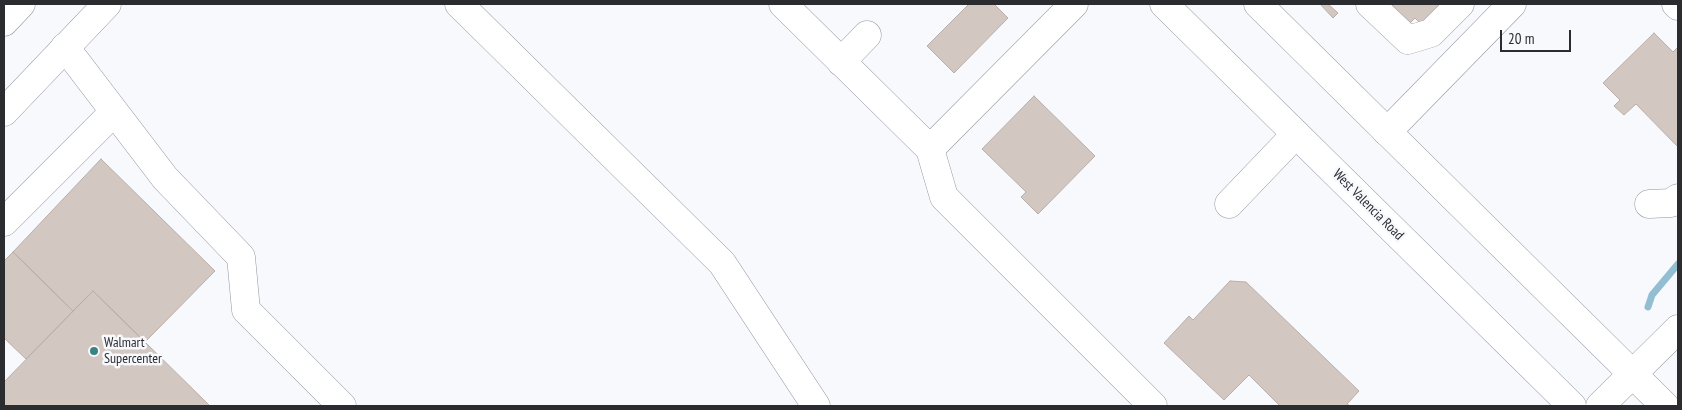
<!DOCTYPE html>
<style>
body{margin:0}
#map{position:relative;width:1682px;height:410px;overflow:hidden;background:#f7f9fd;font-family:"PT Sans Narrow",sans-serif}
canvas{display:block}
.frame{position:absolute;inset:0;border:5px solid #2a2c30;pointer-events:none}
.scale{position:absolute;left:1500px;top:30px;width:71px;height:22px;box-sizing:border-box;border:2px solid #2a2c30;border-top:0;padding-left:6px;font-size:15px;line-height:18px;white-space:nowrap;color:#2a2c30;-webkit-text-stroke:4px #f7f9fd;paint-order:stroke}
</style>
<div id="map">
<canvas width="1682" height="410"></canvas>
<div class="frame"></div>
<div class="scale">20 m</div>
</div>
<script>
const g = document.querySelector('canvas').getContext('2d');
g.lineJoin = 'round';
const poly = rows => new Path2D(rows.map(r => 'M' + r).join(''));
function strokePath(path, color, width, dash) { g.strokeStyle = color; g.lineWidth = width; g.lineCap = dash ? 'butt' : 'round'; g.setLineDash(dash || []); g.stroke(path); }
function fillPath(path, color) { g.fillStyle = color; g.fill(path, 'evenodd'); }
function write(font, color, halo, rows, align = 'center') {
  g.font = font + ' "PT Sans Narrow",sans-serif'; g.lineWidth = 5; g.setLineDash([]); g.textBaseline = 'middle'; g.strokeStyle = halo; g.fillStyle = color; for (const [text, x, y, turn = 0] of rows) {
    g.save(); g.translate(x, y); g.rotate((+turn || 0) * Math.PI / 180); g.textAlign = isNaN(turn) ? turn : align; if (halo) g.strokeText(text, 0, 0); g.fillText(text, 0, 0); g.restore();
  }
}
const stream = poly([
 [1648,307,1652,295,1678,264]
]);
const building = poly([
 [969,4,994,4,1008,18,954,73,927,46,969,4],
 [1320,4,1328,4,1338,13,1333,18,1320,4],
 [1389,4,1447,4,1424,27,1415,18,1410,23,1389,4],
 [1654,33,1673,52,1678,47,1678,147,1636,104,1624,115,1614,106,1620,100,1603,83,1654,33],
 [1034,96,1095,156,1038,214,1021,197,1026,192,982,149,1034,96],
 [101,159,215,271,145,342,93,291,73,311,13,252,101,159],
 [13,252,73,311,26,359,4,338,4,261,13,252],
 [1230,281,1246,282,1359,391,1347,404,1350,406,1280,406,1249,375,1224,400,1164,343,1189,316,1193,320,1230,281],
 [93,291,145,342,210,406,4,406,4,382,93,291]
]);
const minor = poly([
 [459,4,722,263,816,406],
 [783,4,930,149],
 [1074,4,930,149,944,197,1153,406],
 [1370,4,1408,40,1431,33,1460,4],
 [1676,4,1678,6],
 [65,47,165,178,241,257,246,310,342,406],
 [841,62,867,35],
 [1387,132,1512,4],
 [1229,204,1296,134],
 [1649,204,1671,203,1678,198],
 [4,222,114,112],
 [1600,406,1678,329]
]);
const major = poly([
 [1164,4,1572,406],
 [1258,4,1665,406],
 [4,22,21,4],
 [4,112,107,4]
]);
const markers = [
 [94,351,5,"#3a8283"]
];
const streetNames = [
 ["West Valencia Road",1368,205,45]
];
const poiNames = [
 ["Walmart",104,343],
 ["Supercenter",104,359]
];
strokePath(stream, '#93bed2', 7);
fillPath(building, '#d3c7c1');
strokePath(building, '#b9aea8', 1);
strokePath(minor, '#92959f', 29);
strokePath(major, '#92959f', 29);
strokePath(minor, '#fff', 28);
strokePath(major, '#fff', 28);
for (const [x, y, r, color] of markers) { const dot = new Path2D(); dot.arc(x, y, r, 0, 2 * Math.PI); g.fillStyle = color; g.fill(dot); strokePath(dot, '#f7f9fd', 2); }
write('14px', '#2a2c30', '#f7f9fd', streetNames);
write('14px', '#2a2c30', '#f7f9fd', poiNames, 'left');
</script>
